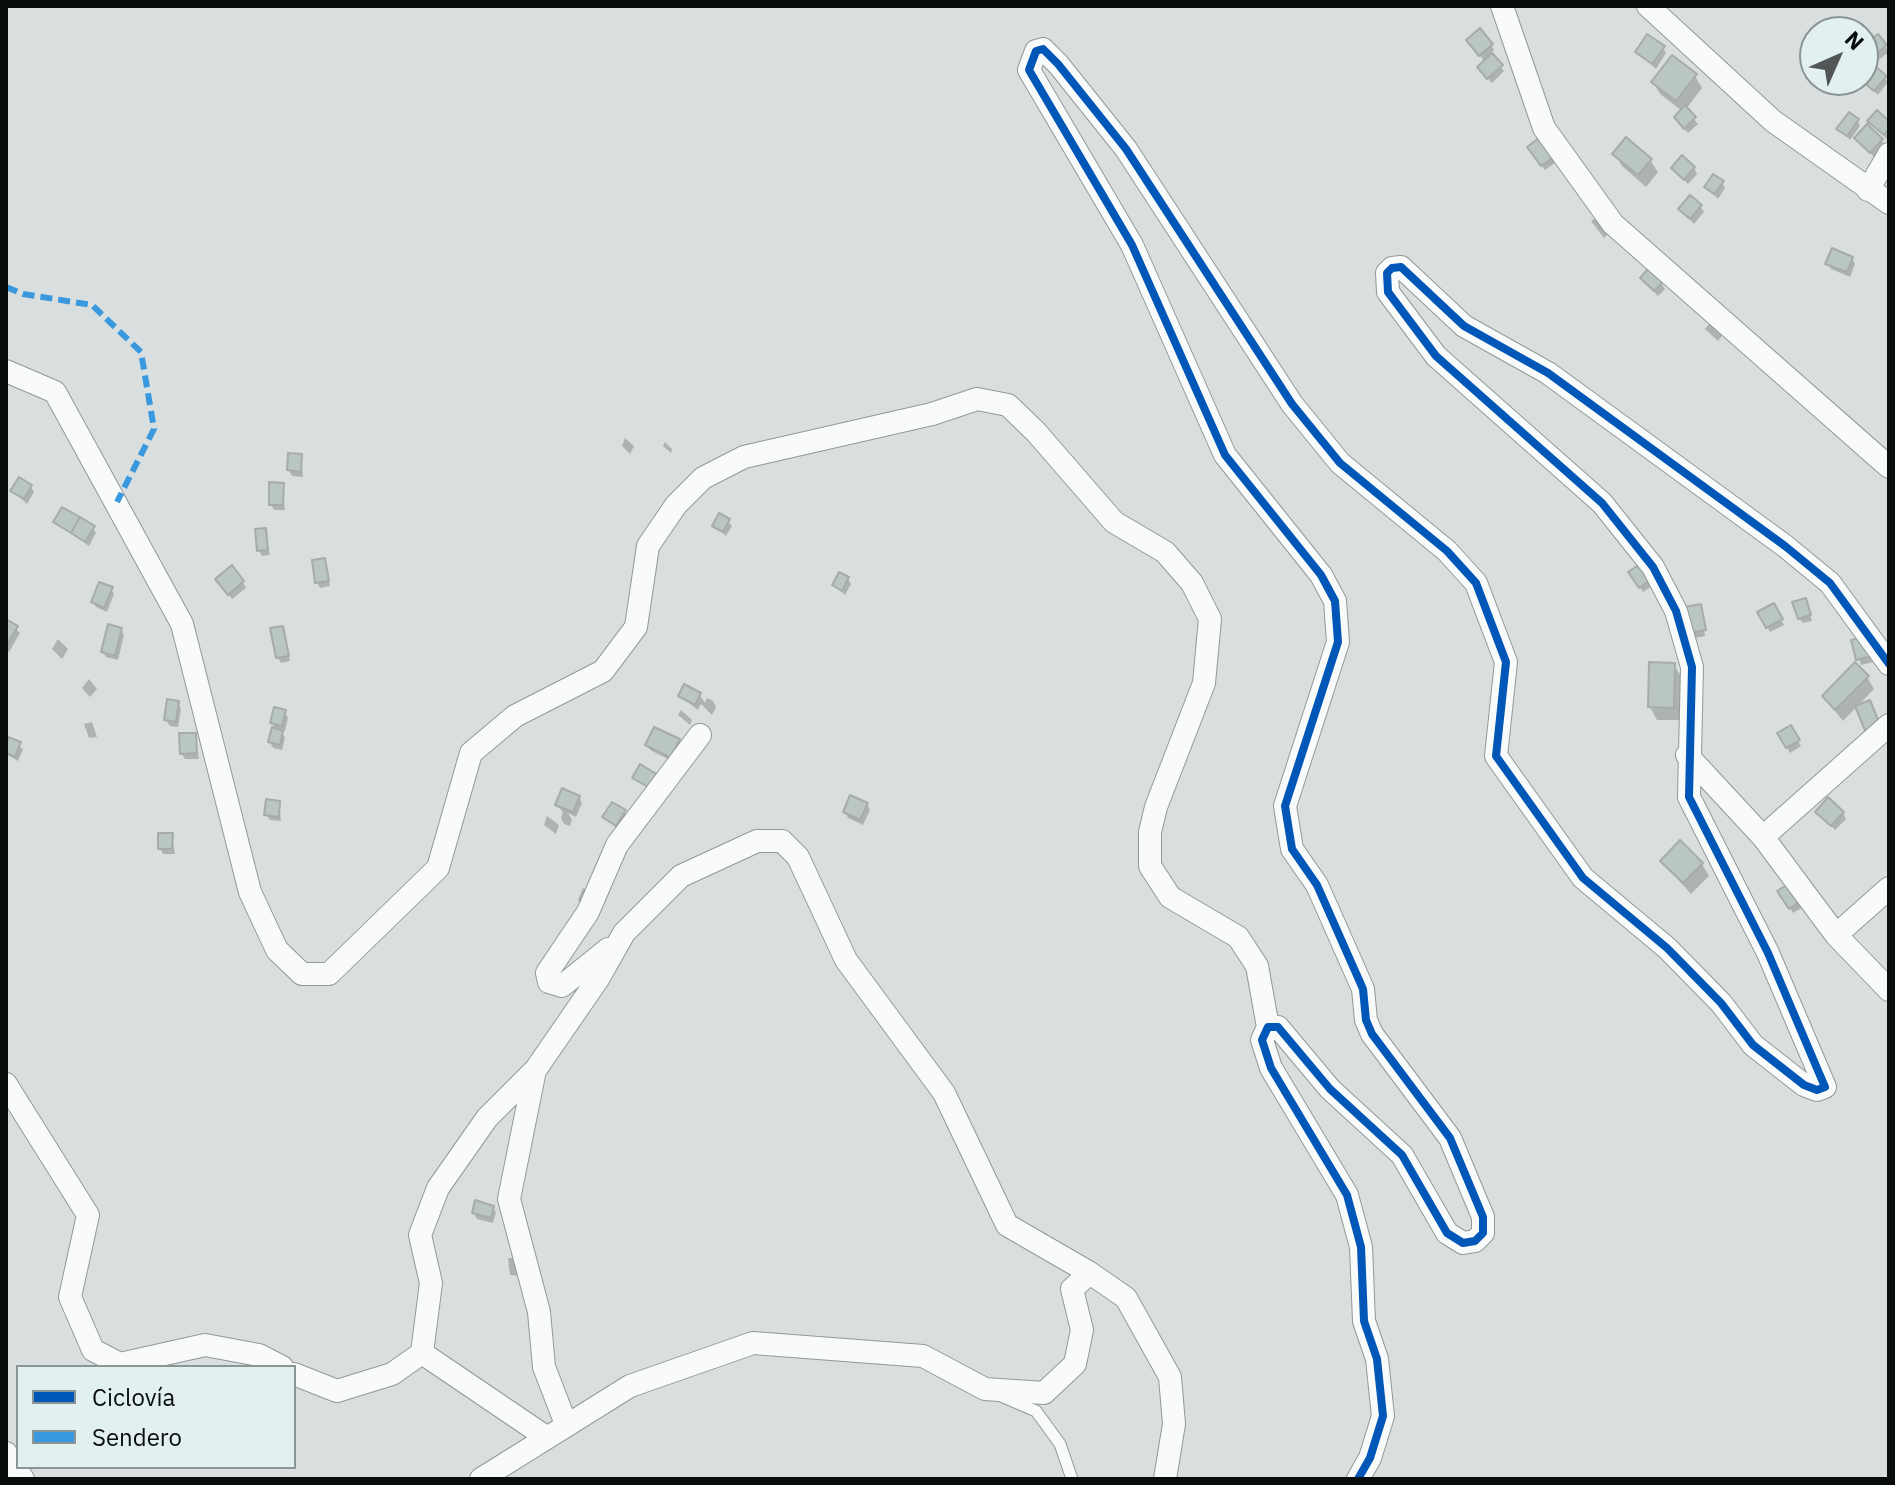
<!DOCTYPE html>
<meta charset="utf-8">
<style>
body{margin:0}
#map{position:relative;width:1895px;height:1485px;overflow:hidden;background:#d9dfdf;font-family:"IBM Plex Sans",sans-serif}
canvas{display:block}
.frame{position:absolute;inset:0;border:8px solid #090d0d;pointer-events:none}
.legend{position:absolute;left:16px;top:1365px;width:280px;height:104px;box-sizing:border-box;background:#e3f0f0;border:2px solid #8c9595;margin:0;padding:10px 14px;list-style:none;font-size:24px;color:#090d0d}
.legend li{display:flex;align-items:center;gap:16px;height:40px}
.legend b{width:40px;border:2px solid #8c9595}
.north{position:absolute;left:1799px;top:16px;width:80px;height:80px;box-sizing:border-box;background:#e3f0f0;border:2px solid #8c9595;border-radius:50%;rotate:45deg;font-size:22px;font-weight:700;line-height:32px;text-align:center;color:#090d0d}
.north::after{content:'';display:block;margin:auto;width:28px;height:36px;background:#525656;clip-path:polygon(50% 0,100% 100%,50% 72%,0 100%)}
</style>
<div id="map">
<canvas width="1895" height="1485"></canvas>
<div class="frame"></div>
<ul class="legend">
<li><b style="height:10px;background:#0057b8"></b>Ciclovía</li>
<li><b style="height:10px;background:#3a99de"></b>Sendero</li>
</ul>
<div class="north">N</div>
</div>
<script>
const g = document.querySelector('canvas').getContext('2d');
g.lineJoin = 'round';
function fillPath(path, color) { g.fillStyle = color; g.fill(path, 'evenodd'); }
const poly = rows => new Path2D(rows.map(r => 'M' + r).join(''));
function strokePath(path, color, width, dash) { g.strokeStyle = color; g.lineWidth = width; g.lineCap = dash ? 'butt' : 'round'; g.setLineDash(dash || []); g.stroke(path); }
const shadow = poly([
 [1878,37,1889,52,1872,65,1888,82,1878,95,1862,80,1863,48],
 [1491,45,1494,50,1490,54,1504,71,1492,83,1483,73,1485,62,1472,46],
 [1663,48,1666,53,1656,69,1637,52],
 [1695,76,1702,88,1686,109,1698,124,1688,133,1679,123,1682,111,1660,94,1653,82],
 [1857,120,1860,126,1850,140,1839,129],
 [1870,121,1889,123,1887,139,1873,126],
 [1857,138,1881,140,1885,146,1874,157],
 [1533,153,1552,158,1555,163,1545,170],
 [1615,154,1650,160,1658,172,1646,187,1622,166],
 [1673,168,1694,168,1697,174,1688,184],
 [1722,182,1725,188,1718,199,1706,187],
 [1700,206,1704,212,1694,224,1681,210],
 [1600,214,1612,231,1604,238,1591,221],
 [1852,258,1855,264,1850,277,1831,269,1828,264],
 [1642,278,1661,283,1665,289,1658,296],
 [1712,320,1724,333,1718,341,1705,329],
 [625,438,634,446,630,454,622,446],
 [665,442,672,449,671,453,663,446],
 [301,456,303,477,292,476,289,470],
 [282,485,285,510,274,510,271,504],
 [31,487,34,492,27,504,13,491],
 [728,521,732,526,726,536,715,526],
 [56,522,93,528,96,533,89,546],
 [265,530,270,555,262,556,259,550],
 [324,560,330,586,320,588,317,582],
 [1631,573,1655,584,1643,592],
 [848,579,851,584,845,595,834,585],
 [243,582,246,588,232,599,221,585],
 [111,589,114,594,107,612,96,607,93,602],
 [1773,606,1784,625,1770,632,1760,613],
 [1808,606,1812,621,1803,623,1799,618],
 [1700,610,1705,636,1689,639],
 [6,621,20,633,9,652,6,650],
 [282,628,290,661,281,663,278,658],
 [120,629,124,635,118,660,106,657,103,652],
 [1867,638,1874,662,1861,665,1854,642],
 [58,639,68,649,62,659,52,649],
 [1674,665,1682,678,1680,720,1657,720,1650,707],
 [1867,677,1874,689,1843,721,1824,697],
 [89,679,97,689,90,697,82,688],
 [699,694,705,703,707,698,713,701,716,707,712,715,701,704,698,710,680,696],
 [178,703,181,709,178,727,170,726,166,720],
 [681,710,692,720,690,725,678,715],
 [285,712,288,718,285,731,281,730,285,738,282,750,273,748,270,742,276,731,272,723],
 [92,722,97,737,89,738,84,724],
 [1790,728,1801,746,1790,753,1779,734],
 [195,735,199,759,185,759,182,754],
 [9,739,23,749,18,761,6,754],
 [678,741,682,747,674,762,650,750,647,745],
 [579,797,582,803,576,817,568,813,572,820,570,826,564,824,561,818,563,812,557,805],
 [279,803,281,821,270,820,266,814],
 [867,804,870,810,863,825,848,818,845,812],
 [624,812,627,817,619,830,604,817],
 [1818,812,1843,813,1846,819,1835,830],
 [547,816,559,825,556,834,544,825],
 [172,835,175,854,163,854,160,848],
 [1662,861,1702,864,1709,876,1691,894],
 [1789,885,1803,907,1793,913,1780,892],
 [583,888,592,892,581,905,578,900],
 [493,1207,496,1213,493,1223,477,1219,474,1213],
 [508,1258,518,1258,520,1276,510,1275]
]);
const building = poly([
 [1480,28,1493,44,1479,56,1466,40,1480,28],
 [1647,34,1665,46,1652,64,1635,52,1647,34],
 [1878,34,1887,45,1863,64,1863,46,1878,34],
 [1492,53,1503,65,1487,79,1477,67,1492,53],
 [1672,55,1697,74,1676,101,1651,82,1672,55],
 [1870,62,1887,76,1874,91,1861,80,1870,62],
 [1685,105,1696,117,1684,129,1674,117,1685,105],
 [1877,110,1889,121,1889,129,1884,135,1867,121,1877,110],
 [1849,112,1859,119,1847,136,1836,129,1849,112],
 [1867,124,1883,139,1870,153,1854,138,1867,124],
 [1540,137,1554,157,1541,166,1527,147,1540,137],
 [1626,137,1652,159,1638,175,1612,154,1626,137],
 [1682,155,1695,167,1684,180,1671,168,1682,155],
 [1713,174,1724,181,1714,194,1704,187,1713,174],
 [1690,195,1702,205,1690,219,1678,209,1690,195],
 [1832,248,1853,257,1847,272,1825,264,1832,248],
 [1648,269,1663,282,1654,291,1640,278,1648,269],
 [288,453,302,454,301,472,287,470,288,453],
 [19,477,32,485,24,499,10,491,19,477],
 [269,482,284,483,283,505,269,505,269,482],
 [62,507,80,517,71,533,53,522,62,507],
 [719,513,730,519,723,532,712,526,719,513],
 [80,517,95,526,85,542,71,533,80,517],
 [266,528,268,550,257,551,255,529,266,528],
 [325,558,329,581,315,583,312,560,325,558],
 [1643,562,1654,578,1639,588,1628,572,1643,562],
 [232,565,244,581,228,595,215,579,232,565],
 [839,572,849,577,842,591,832,585,839,572],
 [99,582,113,587,104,608,91,602,99,582],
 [1806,598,1811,615,1798,619,1792,602,1806,598],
 [1774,603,1783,619,1766,628,1757,612,1774,603],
 [1701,604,1706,630,1684,634,1679,608,1701,604],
 [6,619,18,626,6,647,6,619],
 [108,624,122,628,115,656,101,652,108,624],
 [283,626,289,656,276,658,270,628,283,626],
 [1868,636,1872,656,1856,660,1851,640,1868,636],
 [1649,662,1675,663,1674,708,1648,707,1649,662],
 [1855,662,1869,676,1835,710,1822,696,1855,662],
 [684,684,701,693,695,705,678,696,684,684],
 [167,699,179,701,176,722,164,720,167,699],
 [1870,700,1881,727,1866,733,1855,706,1870,700],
 [274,707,286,710,282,726,270,723,274,707],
 [1791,725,1800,740,1786,748,1777,733,1791,725],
 [272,727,283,731,280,745,268,742,272,727],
 [654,727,680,739,671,758,645,745,654,727],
 [179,733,196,733,197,753,180,754,179,733],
 [8,737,21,742,15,757,6,753,8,737],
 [640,764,658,775,650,788,632,778,640,764],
 [562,788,580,796,573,812,555,805,562,788],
 [850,795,868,803,860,820,843,812,850,795],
 [1828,797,1844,812,1831,826,1815,812,1828,797],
 [266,799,280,801,279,817,264,815,266,799],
 [612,802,626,810,616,826,602,817,612,802],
 [158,833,173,833,172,849,158,849,158,833],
 [1680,840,1703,863,1683,883,1660,861,1680,840],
 [1790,883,1802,900,1789,909,1777,891,1790,883],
 [475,1200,494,1206,491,1218,472,1213,475,1200]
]);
const lane = poly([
 [1001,1396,1036,1411,1060,1444,1072,1479]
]);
const street = poly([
 [1502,6,1544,128,1613,224,1889,467],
 [1648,6,1773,121,1889,203],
 [1868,190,1889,154],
 [6,371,55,392,182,624,250,892,277,950,302,974,329,974,438,868,471,753,515,716,603,671,636,627,648,546,676,505,703,478,744,457,932,414,977,399,1008,405,1036,432,1114,522,1165,552,1192,583,1210,619,1204,683,1156,807,1150,832,1150,866,1170,897,1238,937,1257,966,1268,1027],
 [1687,755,1763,837,1836,935,1889,990],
 [1763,837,1889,725],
 [1836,935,1889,888],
 [608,949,562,986,549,982,547,973,588,912,617,845,700,735],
 [535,1070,509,1199,539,1312,544,1367,566,1424],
 [6,1084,88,1215,70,1297,93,1350,120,1364,205,1345,259,1355,282,1367],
 [422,1353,546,1437],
 [294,1374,337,1391,392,1374,422,1353,431,1283,420,1235,438,1188,487,1118,536,1069,598,979,624,933,681,876,757,841,782,841,798,857,846,960,944,1093,1007,1225,1090,1273],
 [6,1453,23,1479],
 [481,1479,630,1386,753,1343,923,1356,985,1389,1044,1393,1075,1364,1082,1330,1072,1289,1090,1273,1126,1298,1170,1377,1174,1424,1165,1479],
 [1358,1479,1370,1458,1383,1416,1377,1359,1364,1321,1361,1247,1347,1195,1271,1068,1262,1040,1268,1027,1278,1027,1330,1089,1402,1155,1447,1233,1463,1243,1475,1241,1483,1233,1483,1217,1450,1138,1372,1034,1366,1020,1363,989,1317,885,1292,849,1285,806,1338,642,1335,601,1321,575,1225,455,1132,245,1029,70,1036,51,1043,49,1058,64,1126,149,1292,404,1340,463,1447,551,1476,583,1506,662,1496,756,1583,878,1667,948,1721,1003,1753,1045,1804,1085,1817,1090,1825,1087,1768,953,1689,797,1692,667,1676,611,1653,567,1602,503,1436,356,1388,292,1387,273,1392,268,1401,267,1464,326,1548,373,1785,546,1830,583,1889,664]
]);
const quiet = poly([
 [6,287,23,294,92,305,141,352,154,429,117,502]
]);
const cycleway = poly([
 [1358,1479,1370,1458,1383,1416,1377,1359,1364,1321,1361,1247,1347,1195,1271,1068,1262,1040,1268,1027,1278,1027,1330,1089,1402,1155,1447,1233,1463,1243,1475,1241,1483,1233,1483,1217,1450,1138,1372,1034,1366,1020,1363,989,1317,885,1292,849,1285,806,1338,642,1335,601,1321,575,1225,455,1132,245,1029,70,1036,51,1043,49,1058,64,1126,149,1292,404,1340,463,1447,551,1476,583,1506,662,1496,756,1583,878,1667,948,1721,1003,1753,1045,1804,1085,1817,1090,1825,1087,1768,953,1689,797,1692,667,1676,611,1653,567,1602,503,1436,356,1388,292,1387,273,1392,268,1401,267,1464,326,1548,373,1785,546,1830,583,1889,664]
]);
fillPath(shadow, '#0003');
fillPath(building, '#b9c6c2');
strokePath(building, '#a7abab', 2);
strokePath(lane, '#939898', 13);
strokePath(street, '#939898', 24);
strokePath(lane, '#f9fafa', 11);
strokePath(street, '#f9fafa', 22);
strokePath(quiet, '#3a99de', 6, [12, 6]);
strokePath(cycleway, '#0057b8', 8);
</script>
